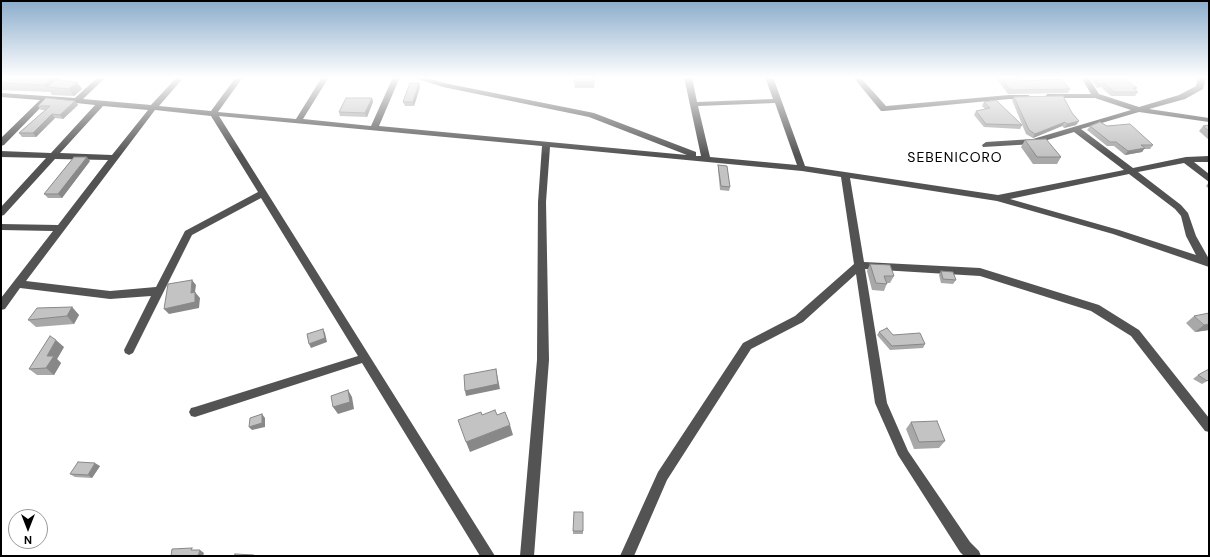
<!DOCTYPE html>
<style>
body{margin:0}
#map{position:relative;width:1210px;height:557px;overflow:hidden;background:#fff;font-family:"DM Sans",sans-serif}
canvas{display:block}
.frame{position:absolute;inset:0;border:2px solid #000;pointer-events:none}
.north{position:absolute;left:8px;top:509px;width:40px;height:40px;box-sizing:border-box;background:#fff;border:1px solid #999;border-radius:50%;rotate:180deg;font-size:11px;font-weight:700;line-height:16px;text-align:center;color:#000}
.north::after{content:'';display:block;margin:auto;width:14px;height:18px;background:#000;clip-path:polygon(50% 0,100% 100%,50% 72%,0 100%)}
</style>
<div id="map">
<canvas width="1210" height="557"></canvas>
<div class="frame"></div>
<div class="north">N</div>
</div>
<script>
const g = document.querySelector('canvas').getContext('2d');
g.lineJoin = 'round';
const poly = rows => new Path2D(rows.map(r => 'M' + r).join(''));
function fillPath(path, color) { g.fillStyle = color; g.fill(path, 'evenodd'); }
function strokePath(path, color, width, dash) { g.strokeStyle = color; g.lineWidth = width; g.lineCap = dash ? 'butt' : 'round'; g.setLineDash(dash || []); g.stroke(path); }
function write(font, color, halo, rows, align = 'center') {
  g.font = font + ' "DM Sans",sans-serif'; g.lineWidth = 3; g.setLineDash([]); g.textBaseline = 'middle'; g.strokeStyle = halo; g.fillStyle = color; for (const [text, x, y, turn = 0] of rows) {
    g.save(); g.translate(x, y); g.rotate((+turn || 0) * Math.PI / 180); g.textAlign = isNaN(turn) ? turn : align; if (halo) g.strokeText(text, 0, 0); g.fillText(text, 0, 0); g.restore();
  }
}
const minor = poly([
 [98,77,106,77,83,99,151,105,177,77,184,77,159,106,211,111,236,77,243,77,218,112,296,119,322,77,329,77,303,119,371,126,393,77,400,77,379,126,687,155,589,117,443,87,411,77,424,77,444,83,594,113,696,152,696,156,701,156,684,77,692,77,697,102,773,99,765,77,773,77,805,166,998,195,1124,170,1074,132,1034,144,983,147,982,145,986,142,1033,139,1131,110,1095,98,1050,98,1046,96,1047,94,1091,94,1081,77,1088,77,1099,94,1139,107,1179,95,1196,86,1198,77,1206,77,1203,89,1185,99,1149,109,1209,118,1209,122,1139,112,1081,129,1133,168,1186,157,1209,156,1209,162,1194,162,1209,174,1209,182,1184,163,1138,172,1181,205,1188,213,1196,236,1209,259,1209,267,1113,234,997,201,850,178,864,262,980,268,1099,305,1139,330,1209,418,1209,432,1205,431,1131,336,1091,311,980,276,865,269,887,403,908,451,970,542,979,551,981,556,964,556,960,552,898,455,875,403,856,274,803,322,751,349,667,480,634,556,620,556,658,472,743,343,795,316,854,264,841,177,802,171,550,147,546,202,549,360,534,556,520,556,537,360,538,202,542,146,219,116,495,556,480,556,362,363,195,417,191,416,189,412,191,408,195,407,358,356,261,198,192,235,133,353,129,355,125,353,124,350,151,296,110,299,20,288,5,309,1,310,1,298,53,231,1,230,1,224,58,225,108,160,55,159,4,215,1,216,1,207,46,158,1,157,1,151,51,153,95,105,48,100,4,145,1,146,1,138,40,100,1,97,1,93,75,98,98,77],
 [775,103,797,165,710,157,698,106,775,103],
 [103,106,148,110,112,155,60,153,103,106],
 [155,110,211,116,258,192,185,231,156,287,110,291,26,281,155,110],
 [1129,174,1175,209,1181,216,1186,236,1196,255,1119,230,1010,199,1129,174],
 [853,77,860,77,886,106,1009,95,1028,95,1032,97,1028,99,1009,99,884,111,881,111,853,77]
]);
const wall = poly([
 [1,77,60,77,62,81,77,82,82,89,74,96,52,95,50,92,1,90],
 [575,77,598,77,598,79,595,79,594,88,575,88,574,82],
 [1019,77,1022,81,1070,89,1068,93,1008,94,996,78],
 [1090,77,1122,77,1137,88,1135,90,1138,92,1135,96,1111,96,1101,87,1097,88],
 [420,87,414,106,405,106,403,102],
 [1014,97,1072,113,1079,121,1076,125,1064,128,1062,126,1033,138,1026,134,1012,100],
 [372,98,373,102,367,117,340,116,339,112],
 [75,101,78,105,63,119,55,118,36,137,22,137,19,133,45,110,41,110,38,106],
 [984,102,1022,125,1020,129,984,127,974,115,976,111,985,109,982,106],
 [1209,125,1209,140,1199,131,1203,126],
 [1090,126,1107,126,1153,145,1150,149,1143,149,1142,152,1125,155,1114,146,1107,146,1087,130],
 [1025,140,1061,157,1057,164,1033,164,1021,147],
 [90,161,62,198,48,198,44,194],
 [718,165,730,187,729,191,720,190,718,169],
 [1209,182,1209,189,1206,186],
 [870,264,894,276,890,283,887,283,884,291,872,290,867,271],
 [941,271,956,280,953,284,941,283,939,275],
 [72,307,79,315,74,324,36,327,28,320],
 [1194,316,1209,330,1195,332,1186,323],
 [879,332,893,335,925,344,923,348,890,350,877,335],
 [64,347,57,359,61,363,54,375,37,375,29,369],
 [1198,375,1209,380,1202,384,1193,379],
 [911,422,945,441,939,448,914,449,906,429],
 [100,466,92,478,75,477,70,474],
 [583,515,583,534,573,534,573,531]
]);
const shadedWall = poly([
 [53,77,60,77,62,81,47,87,50,92,45,85],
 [77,82,82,89,74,96,69,89],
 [419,83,420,87,414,106,413,102],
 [372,98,373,102,367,117,365,113],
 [75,101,78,105,63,119,60,115],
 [52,114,55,118,36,137,33,133],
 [1079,121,1076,125,1064,128,1067,124],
 [1065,122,1062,126,1033,138,1035,134],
 [1145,148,1142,152,1125,155,1128,151],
 [87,157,90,161,62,198,58,194],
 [192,280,196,285,195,292,200,298,199,308,169,314,164,309,191,293],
 [72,307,79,315,74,324,67,316],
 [1209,324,1209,330,1195,332,1204,325],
 [323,329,325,333,327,342,311,348,309,344],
 [56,340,64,347,57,359,61,363,54,375,46,368,47,356],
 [496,369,500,389,466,396,465,391],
 [348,390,352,397,354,409,338,414,333,407],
 [262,414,265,418,265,427,252,430,249,427],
 [510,425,513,435,470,452,466,442],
 [95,463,100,466,92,478,88,475],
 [200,550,204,553,203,556,198,556]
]);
const building = poly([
 [1,77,53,77,45,85,1,83,1,77],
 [575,77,594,77,594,82,574,82,575,77],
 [1001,77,1019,77,1022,81,1061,79,1070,89,1010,90,1001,77],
 [1095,77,1122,77,1137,88,1133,88,1138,92,1114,92,1104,83,1099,84,1095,77],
 [55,80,77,82,69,89,47,87,55,80],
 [410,83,419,83,413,102,403,102,410,83],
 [1063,96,1072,113,1079,121,1067,124,1065,122,1035,134,1029,130,1014,97,1063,96],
 [46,98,75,101,60,115,52,114,33,133,19,133,50,106,38,106,46,98],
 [346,98,372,98,365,113,339,112,346,98],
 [996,100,1022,125,986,124,976,111,990,108,984,102,996,100],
 [1100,122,1107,126,1130,124,1153,145,1141,145,1145,148,1128,151,1116,142,1110,142,1090,126,1100,122],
 [1209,125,1209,131,1203,126,1209,125],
 [1046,139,1061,157,1037,157,1025,140,1046,139],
 [74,157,87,157,58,194,44,194,74,157],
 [718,165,727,166,730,187,721,186,718,165],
 [870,264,890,265,894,276,884,276,887,284,876,283,870,264],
 [941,271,953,272,956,280,943,279,941,271],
 [192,280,191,293,195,292,195,302,164,309,168,284,192,280],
 [72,307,67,316,28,320,37,308,72,307],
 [1209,313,1209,324,1204,325,1194,316,1209,313],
 [887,328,893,335,920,333,925,344,892,346,879,332,887,328],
 [323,329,325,338,309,344,307,334,323,329],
 [50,336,56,340,47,356,54,356,46,368,29,369,50,336],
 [496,369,498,384,465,391,464,375,496,369],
 [1209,369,1209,379,1207,381,1198,375,1209,369],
 [348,390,350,402,333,407,331,396,348,390],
 [495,410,497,415,505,412,510,425,466,442,458,420,481,412,482,415,495,410],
 [262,414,262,423,249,427,250,418,262,414],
 [937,421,945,441,919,442,911,422,937,421],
 [78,462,95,463,88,475,70,474,78,462],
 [574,512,583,512,583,531,573,531,574,512],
 [192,548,191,550,200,550,198,556,171,556,172,549,192,548],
 [235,554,254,555,254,556,234,556,235,554]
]);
const quarterNames = [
 ["SEBENICORO",955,158]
];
fillPath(minor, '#535353');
fillPath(wall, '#a8a8a8');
fillPath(shadedWall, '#888');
fillPath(building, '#c3c3c3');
strokePath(building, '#888', 1);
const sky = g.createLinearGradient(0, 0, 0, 155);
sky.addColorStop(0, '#8baccc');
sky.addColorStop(0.5, '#fff');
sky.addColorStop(1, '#ffffff00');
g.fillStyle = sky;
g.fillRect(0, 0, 1210, 155);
g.letterSpacing = '1px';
write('14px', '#000', '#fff', quarterNames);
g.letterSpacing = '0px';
</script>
